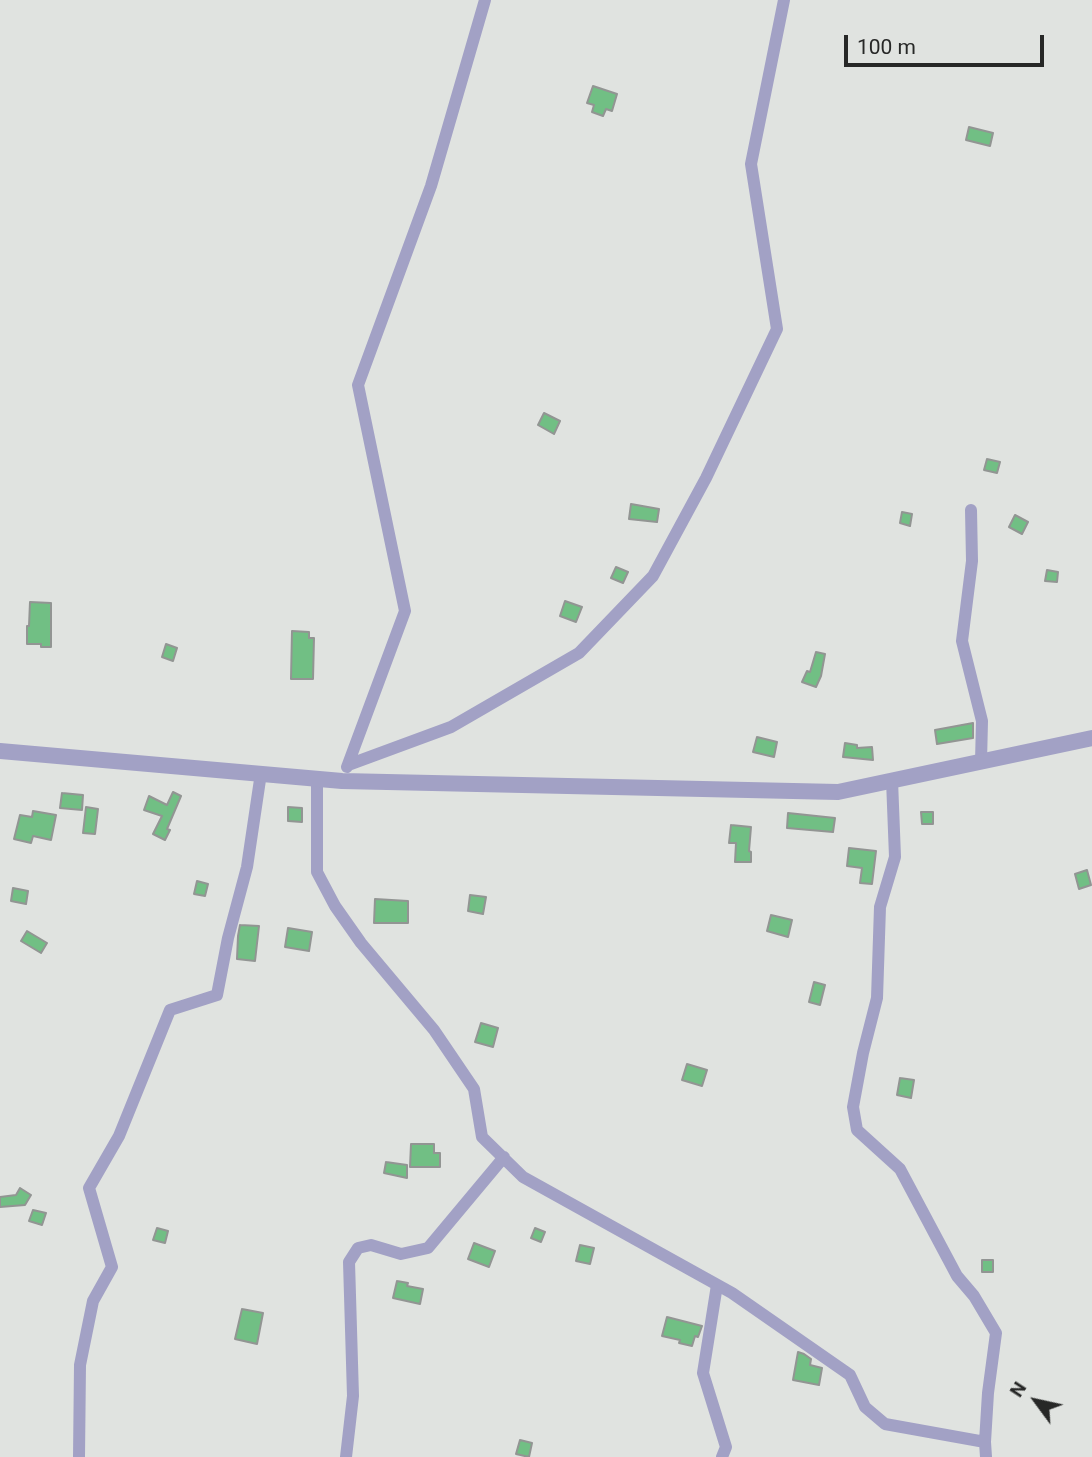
<!DOCTYPE html>
<style>
body{margin:0}
#map{position:relative;width:1092px;height:1457px;overflow:hidden;background:#e0e3e0;font-family:Roboto,sans-serif}
canvas{display:block}
.north{position:absolute;left:1001px;top:1366px;width:70px;height:70px;-webkit-text-stroke:5px #e0e3e0;paint-order:stroke;rotate:303deg;font-size:19px;font-weight:700;line-height:28px;text-align:center;color:#272827}
.north::after{content:'';display:block;margin:auto;width:24px;height:32px;background:#272827;clip-path:polygon(50% 0,100% 100%,50% 72%,0 100%)}
.scale{position:absolute;left:844px;top:35px;width:200px;height:32px;box-sizing:border-box;border:4px solid #272827;border-top:0;padding-left:9px;font-size:21px;line-height:24px;white-space:nowrap;color:#272827;-webkit-text-stroke:5px #e0e3e0;paint-order:stroke}
</style>
<div id="map">
<canvas width="1092" height="1457"></canvas>
<div class="north">N</div>
<div class="scale">100 m</div>
</div>
<script>
const g = document.querySelector('canvas').getContext('2d');
g.lineJoin = 'round';
function fillPath(path, color) { g.fillStyle = color; g.fill(path, 'evenodd'); }
const poly = rows => new Path2D(rows.map(r => 'M' + r).join(''));
function strokePath(path, color, width, dash) { g.strokeStyle = color; g.lineWidth = width; g.lineCap = dash ? 'butt' : 'round'; g.setLineDash(dash || []); g.stroke(path); }
const building = poly([
 [593,86,617,94,612,111,606,109,603,116,592,112,594,105,587,103,593,86],
 [969,127,993,133,990,146,966,140,969,127],
 [544,413,560,421,554,434,538,425,544,413],
 [987,459,1000,462,997,473,984,470,987,459],
 [631,504,659,509,657,522,629,519,631,504],
 [902,512,912,514,910,526,900,523,902,512],
 [1015,515,1028,522,1022,534,1009,527,1015,515],
 [616,567,628,572,623,583,611,578,616,567],
 [1047,570,1058,572,1057,582,1045,581,1047,570],
 [565,601,582,607,576,622,560,616,565,601],
 [30,602,51,603,51,647,41,647,41,644,27,644,27,626,29,626,30,602],
 [292,631,309,632,309,638,314,638,313,679,291,679,292,631],
 [166,644,177,648,173,661,162,657,166,644],
 [816,652,825,654,821,676,816,687,802,682,807,671,810,672,816,652],
 [973,723,973,738,937,744,935,730,973,723],
 [757,737,777,742,774,757,753,752,757,737],
 [845,743,857,745,857,748,872,747,873,760,843,757,845,743],
 [173,792,181,796,167,829,170,830,165,840,153,834,162,816,144,810,149,796,167,805,173,792],
 [62,793,83,795,82,810,60,808,62,793],
 [86,807,98,809,95,834,83,833,86,807],
 [288,807,302,808,302,822,288,821,288,807],
 [33,811,56,815,51,840,33,836,31,843,14,839,20,815,32,817,33,811],
 [921,812,933,812,933,824,922,824,921,812],
 [788,813,835,818,833,832,787,828,788,813],
 [731,825,751,827,749,851,751,852,751,862,735,862,736,843,729,843,731,825],
 [849,848,876,851,872,884,860,883,862,868,847,866,849,848],
 [1087,870,1091,885,1079,889,1075,874,1087,870],
 [197,881,208,884,205,896,194,894,197,881],
 [13,888,28,891,26,904,11,901,13,888],
 [470,895,486,897,483,914,468,911,470,895],
 [375,899,408,901,408,923,374,923,375,899],
 [771,915,792,920,788,937,767,931,771,915],
 [240,925,259,926,255,961,237,959,238,936,240,925],
 [288,928,312,932,309,951,285,947,288,928],
 [27,931,47,943,41,953,21,941,27,931],
 [814,982,825,985,820,1005,809,1002,814,982],
 [481,1023,498,1028,493,1047,475,1042,481,1023],
 [687,1064,707,1070,702,1086,682,1080,687,1064],
 [900,1078,914,1080,911,1098,897,1095,900,1078],
 [411,1144,434,1144,434,1153,440,1153,440,1167,410,1167,411,1144],
 [386,1162,407,1165,407,1178,384,1173,386,1162],
 [20,1188,31,1195,25,1205,0,1207,0,1197,16,1195,20,1188],
 [33,1210,46,1213,42,1225,29,1221,33,1210],
 [157,1228,168,1231,165,1243,153,1240,157,1228],
 [535,1228,545,1232,541,1242,531,1238,535,1228],
 [474,1243,495,1251,489,1267,468,1259,474,1243],
 [580,1245,594,1248,590,1264,576,1261,580,1245],
 [982,1260,993,1260,993,1272,982,1272,982,1260],
 [397,1281,408,1283,407,1286,423,1289,420,1304,393,1298,397,1281],
 [242,1309,263,1313,257,1344,235,1339,242,1309],
 [667,1317,702,1326,698,1337,695,1336,692,1346,679,1343,680,1340,662,1336,667,1317],
 [798,1352,804,1354,811,1359,810,1365,822,1368,819,1385,793,1380,798,1352],
 [520,1440,532,1443,529,1457,516,1454,520,1440]
]);
const minor = poly([
 [971,510,972,561,962,641,982,721,981,762],
 [348,765,451,727,579,653,653,576,706,478,777,329,751,164,784,0],
 [347,767,405,611,358,385,431,186,485,0],
 [317,779,317,872,335,906,361,943,434,1030,474,1089,482,1137,523,1177,732,1293,850,1375,865,1407,885,1424,985,1442],
 [892,780,895,857,880,907,877,998,863,1053,853,1107,857,1130,900,1169,957,1276,974,1296,996,1333,988,1393,985,1442,986,1457],
 [717,1285,703,1373,726,1447,722,1457],
 [79,1457,80,1365,93,1301,112,1267,89,1188,119,1136,170,1010,217,995,228,938,247,867,261,773],
 [346,1457,353,1396,349,1262,358,1248,371,1245,401,1254,428,1248,504,1157]
]);
const tertiary = poly([
 [0,751,342,781,838,792,1092,738]
]);
fillPath(building, '#71bf84');
strokePath(building, '#929593', 2);
strokePath(minor, '#a2a1c5', 12);
strokePath(tertiary, '#a2a1c5', 16);
</script>
